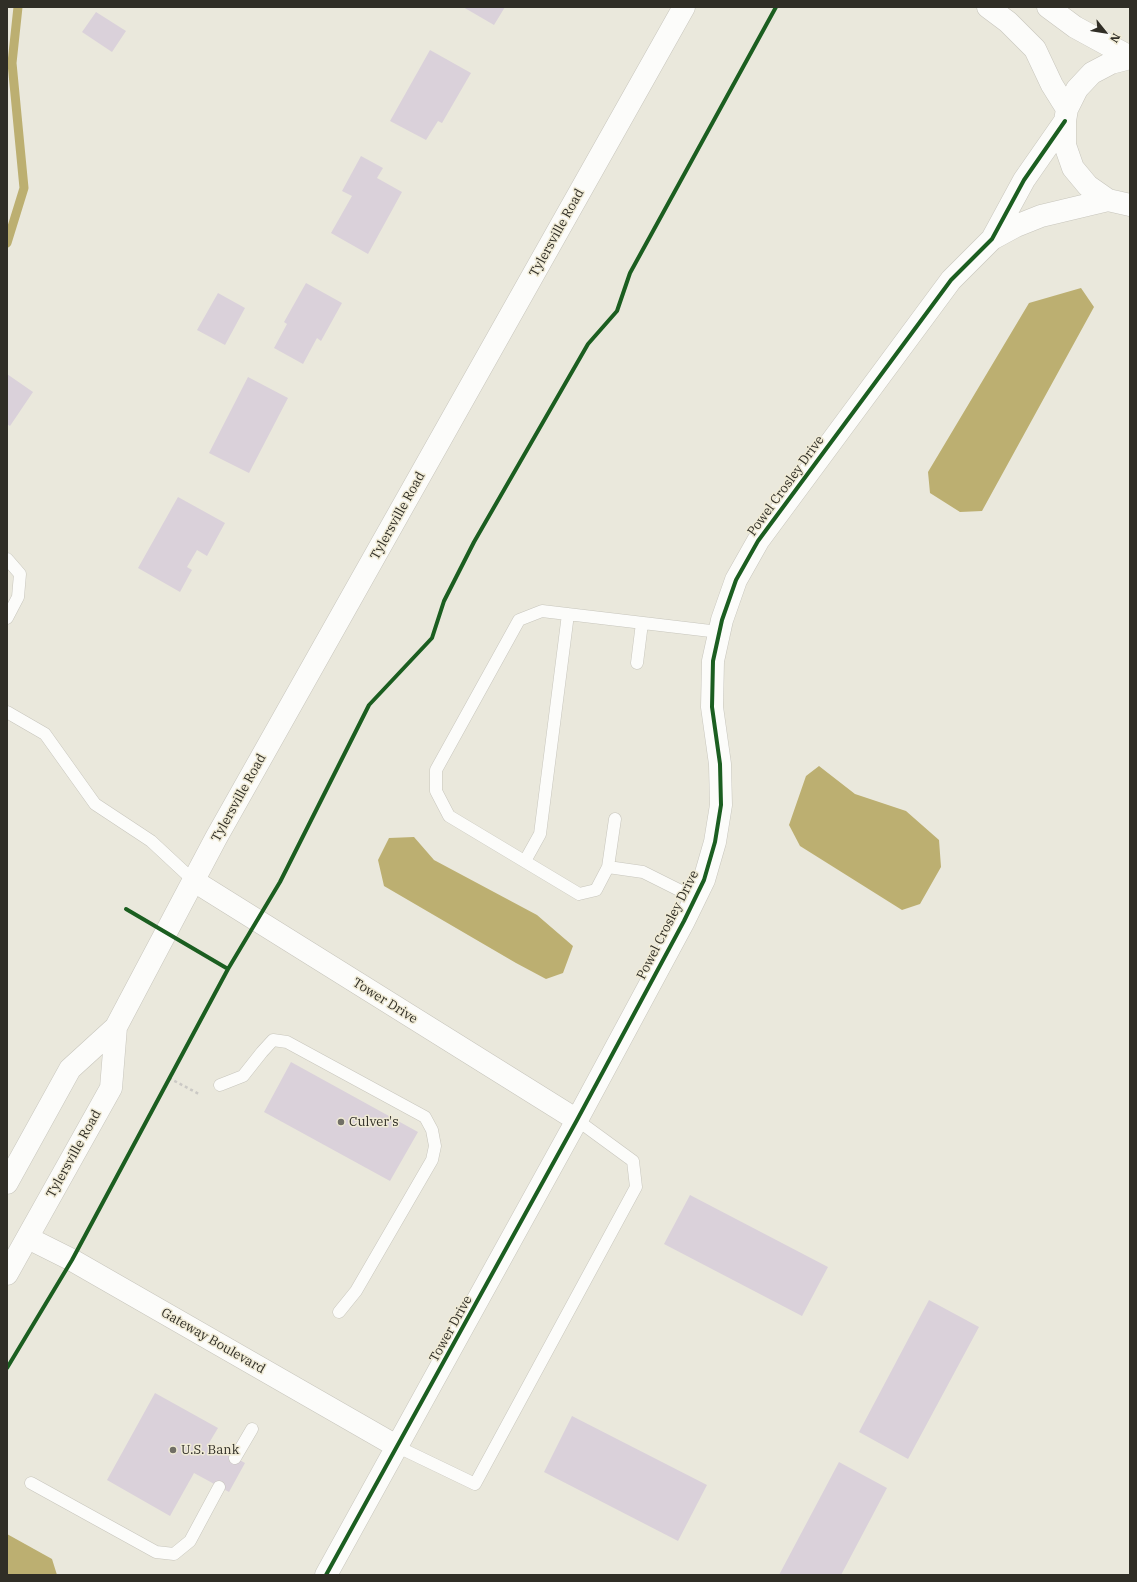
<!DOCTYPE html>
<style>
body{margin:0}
#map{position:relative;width:1137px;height:1582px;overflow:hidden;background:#eae8dc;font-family:"IBM Plex Serif",serif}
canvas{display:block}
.frame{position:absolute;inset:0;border:8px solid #302e26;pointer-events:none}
.north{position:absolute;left:1085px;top:12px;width:40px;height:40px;-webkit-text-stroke:3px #f0ebd6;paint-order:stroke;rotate:120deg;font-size:11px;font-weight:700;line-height:16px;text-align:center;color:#302e26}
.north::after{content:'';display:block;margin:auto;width:14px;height:18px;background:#302e26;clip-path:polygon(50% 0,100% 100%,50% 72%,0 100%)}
</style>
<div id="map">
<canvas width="1137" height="1582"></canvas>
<div class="frame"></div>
<div class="north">N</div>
</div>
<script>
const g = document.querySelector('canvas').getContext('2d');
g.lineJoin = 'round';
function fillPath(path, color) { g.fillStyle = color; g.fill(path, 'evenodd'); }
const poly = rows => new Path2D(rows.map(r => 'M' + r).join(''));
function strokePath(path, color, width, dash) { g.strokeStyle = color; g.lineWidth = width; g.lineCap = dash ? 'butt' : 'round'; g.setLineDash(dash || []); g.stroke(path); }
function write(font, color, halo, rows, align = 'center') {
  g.font = font + ' "IBM Plex Serif",serif'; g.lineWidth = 3; g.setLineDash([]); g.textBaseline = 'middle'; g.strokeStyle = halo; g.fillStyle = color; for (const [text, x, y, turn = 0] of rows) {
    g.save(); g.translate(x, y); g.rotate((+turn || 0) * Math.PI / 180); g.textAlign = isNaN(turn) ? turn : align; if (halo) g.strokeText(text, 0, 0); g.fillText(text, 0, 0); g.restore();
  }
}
const water = poly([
 [1081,288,1094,307,982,511,960,512,930,493,928,472,1029,303],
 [819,766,855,794,906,811,939,840,941,867,920,904,902,910,800,846,789,825,806,776],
 [414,837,434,860,537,915,573,946,563,973,546,979,516,963,384,886,378,860,389,838],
 [7,1534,52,1559,57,1575,7,1575]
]);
const stream = poly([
 [7,243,24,188,12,63,18,7]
]);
const building = poly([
 [463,7,505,7,494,25],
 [96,12,126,31,112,52,82,32],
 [430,50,471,73,442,123,438,121,426,140,390,121],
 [361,156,383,168,377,178,402,192,368,254,331,233,352,196,342,191],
 [306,283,342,303,321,341,317,338,303,364,274,348,287,324,284,322],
 [218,293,245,308,225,345,197,330],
 [7,374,33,392,10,426,7,424],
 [248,377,288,398,249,473,209,453],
 [178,497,225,523,207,556,197,550,187,567,192,570,180,592,138,568],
 [291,1062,418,1132,390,1181,264,1112],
 [690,1195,828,1267,802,1316,664,1244],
 [929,1300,979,1327,908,1459,859,1432],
 [155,1393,218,1428,209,1443,245,1463,229,1492,194,1473,170,1516,107,1480],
 [572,1416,707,1485,678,1541,544,1472],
 [839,1462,887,1488,841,1575,779,1575]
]);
const path = poly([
 [169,1078,199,1094]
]);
const lane = poly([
 [7,559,20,574,18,597,7,618],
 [637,663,642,623],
 [7,712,45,734,95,804,151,841,194,881],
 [615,819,608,867,596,890,579,894,449,816,436,791,436,770,519,620,542,611,719,632],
 [525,861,540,834,568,614],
 [608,867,643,872,695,898],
 [220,1085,243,1076,262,1052,273,1040,287,1042,425,1117,432,1130,435,1146,432,1160,356,1291,339,1312],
 [398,1447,475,1484,636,1187,633,1161,577,1120],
 [235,1458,252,1429],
 [31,1483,156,1552,174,1554,190,1541,219,1487]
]);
const street = poly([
 [988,7,1008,22,1035,49,1052,85,1067,109],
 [1048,7,1075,27,1130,57],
 [1130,58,1111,63,1092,73,1077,89,1067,109,1065,121,1065,145,1073,168,1088,186,1108,200,1130,205],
 [992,239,1016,226,1041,216,1108,200],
 [194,881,577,1120],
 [28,1238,72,1260,398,1447],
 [326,1575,577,1120,684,921,704,880,715,842,721,805,720,764,712,707,713,661,722,620,736,580,758,541,951,280,992,239,1024,180,1065,121]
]);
const secondary = poly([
 [7,1183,70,1069,116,1027,216,838,684,7],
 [7,1274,111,1088,116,1027]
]);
const cycleway = poly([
 [126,909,228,969],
 [7,1368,72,1260,228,969,280,882,369,705,432,638,444,601,474,542,588,344,617,311,630,273,776,7],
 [326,1575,577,1120,684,921,704,880,715,842,721,805,720,764,712,707,713,661,722,620,736,580,758,541,951,280,992,239,1024,180,1065,121]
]);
const markers = [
 [341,1122,4,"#716f66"],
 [173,1450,4,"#716f66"]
];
const streetNames = [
 ["Tylersville Road",557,233,-61],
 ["Powel Crosley Drive",786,486,-54],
 ["Tylersville Road",398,516,-61],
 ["Tylersville Road",239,798,-61],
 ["Powel Crosley Drive",668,925,-63],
 ["Tower Drive",385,1001,32],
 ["Tylersville Road",74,1154,-61],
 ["Tower Drive",451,1329,-61],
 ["Gateway Boulevard",213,1341,30]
];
const poiNames = [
 ["Culver's",349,1122],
 ["U.S. Bank",181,1450]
];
fillPath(water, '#bcaf71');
strokePath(stream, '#bcaf71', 9);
fillPath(building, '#dad1da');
strokePath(lane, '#c7c5bc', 13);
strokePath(street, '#c7c5bc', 23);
strokePath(secondary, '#c7c5bc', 23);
strokePath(path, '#cbc9c5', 2.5, [3, 3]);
strokePath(lane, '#fcfcfa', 12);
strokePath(street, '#fcfcfa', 22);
strokePath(secondary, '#fcfcfa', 22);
strokePath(cycleway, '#1b5e20', 4);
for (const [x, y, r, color] of markers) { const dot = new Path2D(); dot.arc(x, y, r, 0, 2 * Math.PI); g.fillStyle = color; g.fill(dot); strokePath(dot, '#f0ebd6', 1.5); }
write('13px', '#302e26', '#f0ebd6', streetNames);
write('13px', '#302e26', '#f0ebd6', poiNames, 'left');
</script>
